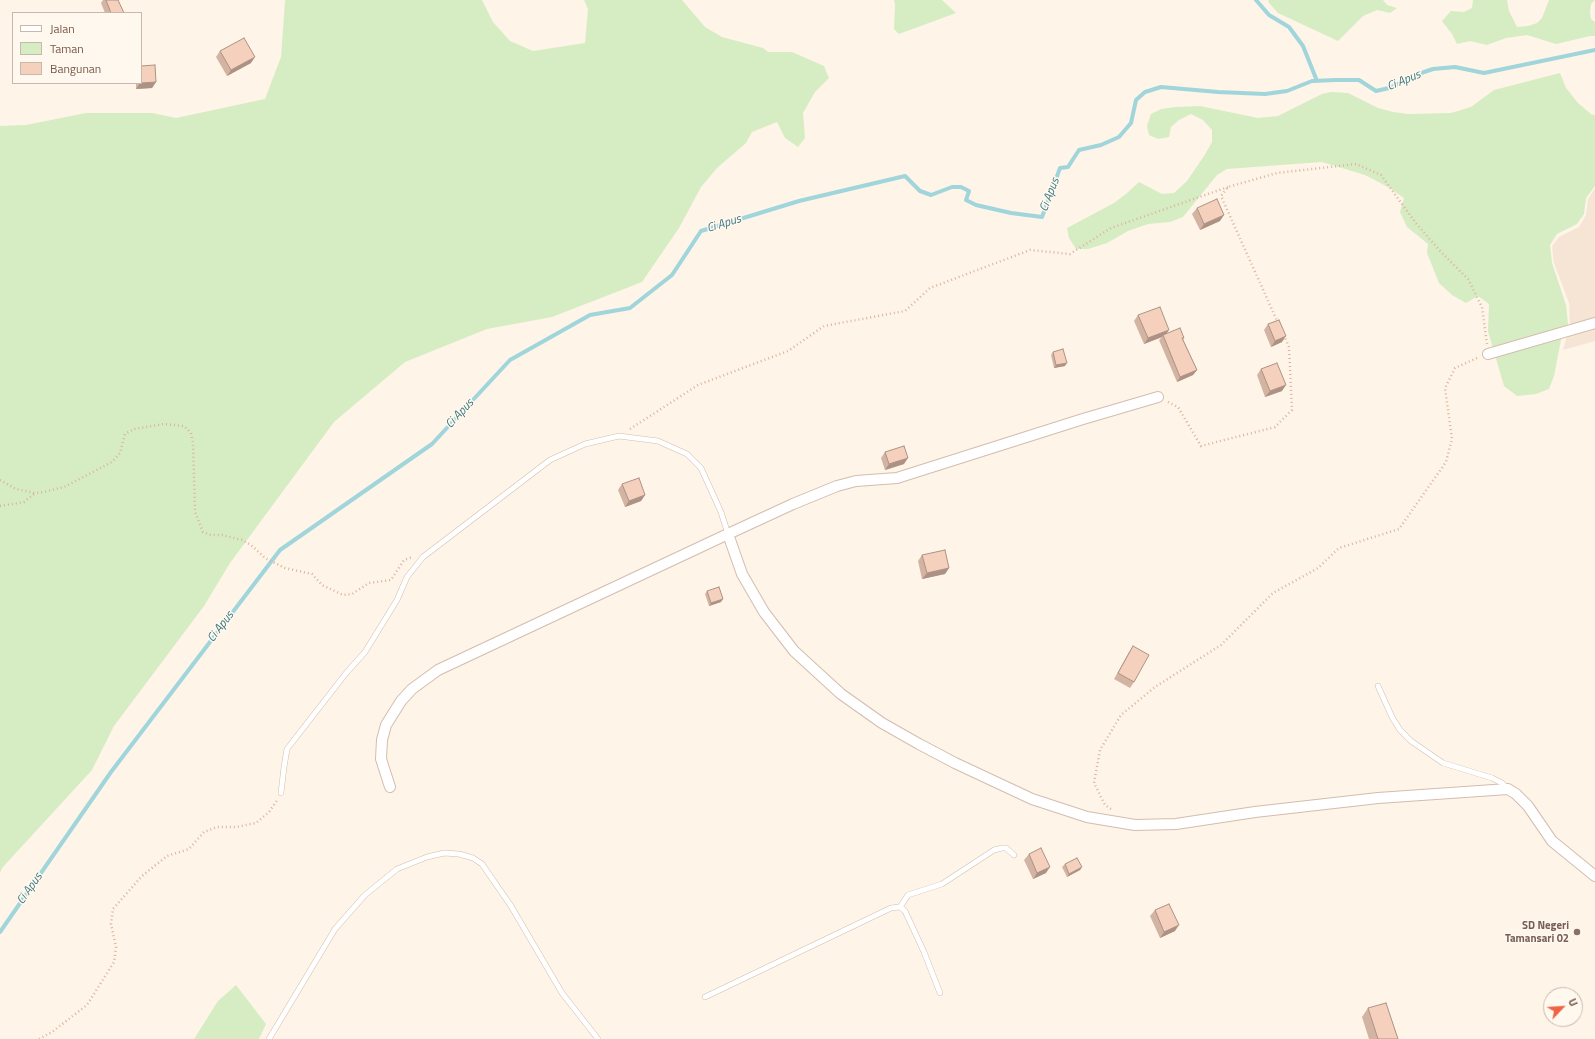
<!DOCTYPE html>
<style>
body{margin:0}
#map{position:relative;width:1595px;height:1039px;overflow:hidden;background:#fef4e7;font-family:"Titillium Web",sans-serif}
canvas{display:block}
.legend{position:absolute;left:12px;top:12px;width:130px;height:72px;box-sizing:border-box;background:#fff8ef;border:1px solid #cab8ad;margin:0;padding:5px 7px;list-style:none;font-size:12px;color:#7a5849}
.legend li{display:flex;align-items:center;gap:8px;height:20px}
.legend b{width:20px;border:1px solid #cab8ad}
.north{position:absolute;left:1543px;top:987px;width:40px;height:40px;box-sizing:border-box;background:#fff8ef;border:1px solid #cab8ad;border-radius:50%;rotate:65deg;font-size:11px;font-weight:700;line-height:16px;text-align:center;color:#7a5849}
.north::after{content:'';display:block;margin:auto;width:14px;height:18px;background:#ee6445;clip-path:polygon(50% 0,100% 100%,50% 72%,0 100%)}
</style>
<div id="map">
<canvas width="1595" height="1039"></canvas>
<ul class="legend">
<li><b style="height:5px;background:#fff"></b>Jalan</li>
<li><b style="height:11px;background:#d6edc4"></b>Taman</li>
<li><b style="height:11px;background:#f5d1bd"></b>Bangunan</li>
</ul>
<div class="north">U</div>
</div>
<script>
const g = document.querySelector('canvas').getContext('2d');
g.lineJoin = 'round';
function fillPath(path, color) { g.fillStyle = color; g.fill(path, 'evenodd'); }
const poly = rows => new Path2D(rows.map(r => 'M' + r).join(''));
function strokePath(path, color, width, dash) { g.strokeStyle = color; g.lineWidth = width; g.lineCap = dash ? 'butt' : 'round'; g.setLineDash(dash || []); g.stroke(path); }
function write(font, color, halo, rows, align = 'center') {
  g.font = font + ' "Titillium Web",sans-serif'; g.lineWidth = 3; g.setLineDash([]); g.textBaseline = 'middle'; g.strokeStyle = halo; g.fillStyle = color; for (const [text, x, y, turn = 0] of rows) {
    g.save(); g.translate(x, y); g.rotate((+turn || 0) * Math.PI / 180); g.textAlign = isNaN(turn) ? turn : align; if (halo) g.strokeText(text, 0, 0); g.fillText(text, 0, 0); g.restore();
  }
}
const residential = poly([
 [1595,188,1595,341,1563,350,1570,325,1569,303,1554,263,1552,246,1559,237,1579,227,1586,215,1588,199]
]);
const green = poly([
 [286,0,482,0,493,22,510,41,533,51,585,43,588,9,584,0,682,0,705,27,722,37,763,48,768,52,792,52,824,66,829,78,815,92,803,113,805,138,798,147,785,138,777,122,752,132,746,143,717,168,701,187,679,228,642,282,552,317,487,329,405,362,334,422,230,563,204,606,114,726,92,770,2,868,0,873,0,126,26,125,86,113,152,113,176,118,265,99,281,57,285,1],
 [894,0,942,0,956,13,899,34,894,29,895,5],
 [1268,0,1383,0,1387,5,1397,8,1390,13,1377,10,1363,16,1338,41,1278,13,1269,3],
 [1473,0,1507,0,1509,11,1517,27,1528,26,1537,23,1542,18,1549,0,1595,0,1591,4,1590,13,1591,19,1595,22,1595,36,1590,36,1556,44,1527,35,1506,38,1487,45,1470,41,1457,44,1452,34,1442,21,1451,11,1464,12,1472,8],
 [1560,73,1566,88,1578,103,1591,114,1595,115,1595,186,1586,198,1584,214,1577,224,1557,234,1550,245,1552,263,1566,305,1568,324,1561,340,1554,376,1549,389,1536,394,1517,396,1504,386,1488,331,1489,304,1478,296,1466,303,1452,295,1439,283,1427,253,1428,244,1407,227,1400,212,1404,198,1388,187,1365,175,1322,162,1227,169,1217,175,1183,217,1170,222,1148,224,1128,231,1107,243,1088,249,1076,249,1069,238,1067,228,1114,203,1126,194,1139,182,1162,194,1174,193,1187,181,1204,156,1212,142,1212,130,1203,120,1191,114,1179,120,1171,127,1169,137,1158,139,1149,135,1147,126,1151,114,1161,109,1176,107,1200,106,1258,118,1278,116,1322,94,1331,92,1348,93,1378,108,1393,112,1408,114,1451,113,1471,107,1494,90],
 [236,985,266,1024,259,1039,194,1039,218,1001]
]);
const stream = poly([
 [1256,0,1269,15,1289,27,1303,46,1317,81],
 [0,932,111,772,280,550,432,444,510,360,590,315,630,308,672,275,701,231,799,201,905,176,920,191,931,195,952,187,961,187,969,191,966,200,976,205,1011,213,1042,217,1060,168,1068,167,1079,150,1101,145,1119,137,1131,123,1136,100,1145,92,1161,87,1218,92,1265,94,1287,91,1312,81,1336,80,1359,80,1376,91,1389,88,1424,72,1433,69,1455,67,1484,73,1595,50]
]);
const path = poly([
 [1278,323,1221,196,1228,187,1277,173,1356,164,1381,175,1415,222,1441,252,1468,279,1482,307,1487,344],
 [1168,402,1178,407,1201,446,1275,427,1292,410,1289,347,1284,335],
 [630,429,698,385,788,351,824,326,905,311,930,288,1030,250,1070,254,1111,228,1228,187],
 [0,480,16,489,35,493,44,492,64,487,112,462,120,453,125,434,134,429,164,424,184,426,191,433,193,443,195,512,203,532,211,535,222,535,242,540,251,545,265,558,285,568,312,574,322,585,343,595,352,594,369,583,391,580,404,560,412,557],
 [0,506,24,502,34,494],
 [1111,809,1105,805,1094,783,1100,750,1121,715,1155,687,1221,645,1273,593,1318,568,1339,548,1399,529,1446,462,1452,439,1445,388,1455,368,1479,357],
 [39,1039,52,1032,87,1005,114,962,116,947,111,924,113,909,142,876,167,856,189,849,204,832,217,827,236,827,256,823,269,812,278,799]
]);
const service = poly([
 [1378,686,1392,717,1400,730,1411,741,1443,763,1492,778,1502,783,1508,789],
 [281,793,284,767,287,749,347,672,365,652,397,600,407,577,423,557,550,460,585,444,619,436,658,441,687,454,701,468,721,512,728,534],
 [900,907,908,895,942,884,994,850,1002,848,1006,848,1014,855],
 [705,997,891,908,900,907,905,911,924,952,940,993],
 [269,1039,335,929,365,895,397,869,427,857,444,853,459,854,473,858,482,864,511,906,562,993,598,1039]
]);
const minor = poly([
 [1488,354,1595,323],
 [728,534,793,504,837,486,856,481,897,478,1083,419,1158,397],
 [390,787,381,759,382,740,386,725,401,701,412,689,438,670,728,534,742,574,764,612,794,651,841,694,882,723,919,744,955,763,1032,799,1087,817,1135,825,1176,824,1255,812,1378,798,1508,789,1516,794,1528,806,1552,841,1595,876]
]);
const wall = poly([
 [103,0,118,0,124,13,105,13,101,3],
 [220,51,251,63,227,76,216,57],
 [156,82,152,88,136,89,136,83],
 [1197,208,1220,221,1200,230,1192,214],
 [1138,315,1166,334,1184,338,1183,339,1197,370,1193,375,1177,382,1159,340,1162,337,1144,344,1134,321],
 [1268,324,1282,342,1271,347,1264,330],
 [1053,352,1065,366,1054,368,1051,355],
 [1261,369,1282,391,1265,397,1257,375],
 [885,452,904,464,885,470,881,458],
 [622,484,645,495,641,501,625,507,618,490],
 [922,555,949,568,945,574,922,579,918,561],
 [707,591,721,602,709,606,705,594],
 [1133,646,1134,682,1130,688,1114,679,1129,652],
 [1029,854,1046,873,1033,879,1024,860],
 [1065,864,1082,867,1080,870,1067,877,1062,867],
 [1155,910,1175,931,1160,938,1150,916],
 [1368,1008,1398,1039,1369,1039,1362,1017]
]);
const shadedWall = poly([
 [255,57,251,63,227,76,231,70],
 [156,82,152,88,136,89,140,83],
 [1224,215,1220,221,1200,230,1204,224],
 [1169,330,1165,336,1163,335,1162,337,1144,344,1148,338],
 [1286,336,1282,342,1271,347,1275,341],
 [1067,363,1065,366,1054,368,1056,365],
 [1197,370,1193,375,1177,382,1180,377],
 [1286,385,1282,391,1265,397,1270,391],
 [908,458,904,464,885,470,889,464],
 [645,495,641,501,625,507,629,501],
 [949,568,945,574,922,579,927,573],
 [723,599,721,602,709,606,711,603],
 [1050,867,1046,873,1033,879,1037,873],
 [1082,867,1080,870,1067,877,1069,874],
 [1179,925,1175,931,1160,938,1164,932]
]);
const building = poly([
 [106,0,118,0,124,13,111,13,106,0],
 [244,38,255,57,231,70,220,51,244,38],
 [155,65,156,82,141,83,141,66,155,65],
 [1217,199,1224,215,1204,224,1197,208,1217,199],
 [1160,307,1169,330,1148,338,1138,315,1160,307],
 [1279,320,1286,336,1275,341,1268,324,1279,320],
 [1180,328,1184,338,1182,338,1197,370,1180,377,1163,335,1180,328],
 [1063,349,1067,363,1056,365,1053,352,1063,349],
 [1277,363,1286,385,1270,391,1261,369,1277,363],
 [904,446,908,458,889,464,885,452,904,446],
 [639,478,645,495,629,501,622,484,639,478],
 [945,550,949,568,927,573,922,555,945,550],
 [719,587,723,599,711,603,707,591,719,587],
 [1133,646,1149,655,1134,682,1118,673,1133,646],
 [1041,848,1050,867,1037,873,1029,854,1041,848],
 [1077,858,1082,867,1069,874,1065,864,1077,858],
 [1169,904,1179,925,1164,932,1155,910,1169,904],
 [1386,1003,1398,1039,1378,1039,1368,1008,1386,1003]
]);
const markers = [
 [1577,932,4,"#8d6e63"]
];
const educationNames = [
 ["SD Negeri",1569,926],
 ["Tamansari 02",1569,939]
];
const waterNames = [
 ["Ci Apus",1404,81,-22],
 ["Ci Apus",1050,195,-69],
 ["Ci Apus",724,224,-17],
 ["Ci Apus",460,414,-47],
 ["Ci Apus",221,627,-53],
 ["Ci Apus",30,889,-55]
];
fillPath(residential, '#f6e5d5');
fillPath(green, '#d6edc4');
strokePath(stream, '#9fd5db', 4);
strokePath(service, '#d3bdae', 6);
strokePath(minor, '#d3bdae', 12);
strokePath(path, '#dab49f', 2.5, [1, 3]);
strokePath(service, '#fff', 5);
strokePath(minor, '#fff', 10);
fillPath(wall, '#d3b4a3');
fillPath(shadedWall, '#ac9284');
fillPath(building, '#f5d1bd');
strokePath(building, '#ac9284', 1);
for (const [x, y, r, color] of markers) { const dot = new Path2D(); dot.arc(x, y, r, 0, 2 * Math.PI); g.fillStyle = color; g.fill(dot); strokePath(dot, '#fff8ef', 1.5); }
write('bold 11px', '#785e54', '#fff8ef', educationNames, 'right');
write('italic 12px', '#3b777f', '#fff8ef', waterNames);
</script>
